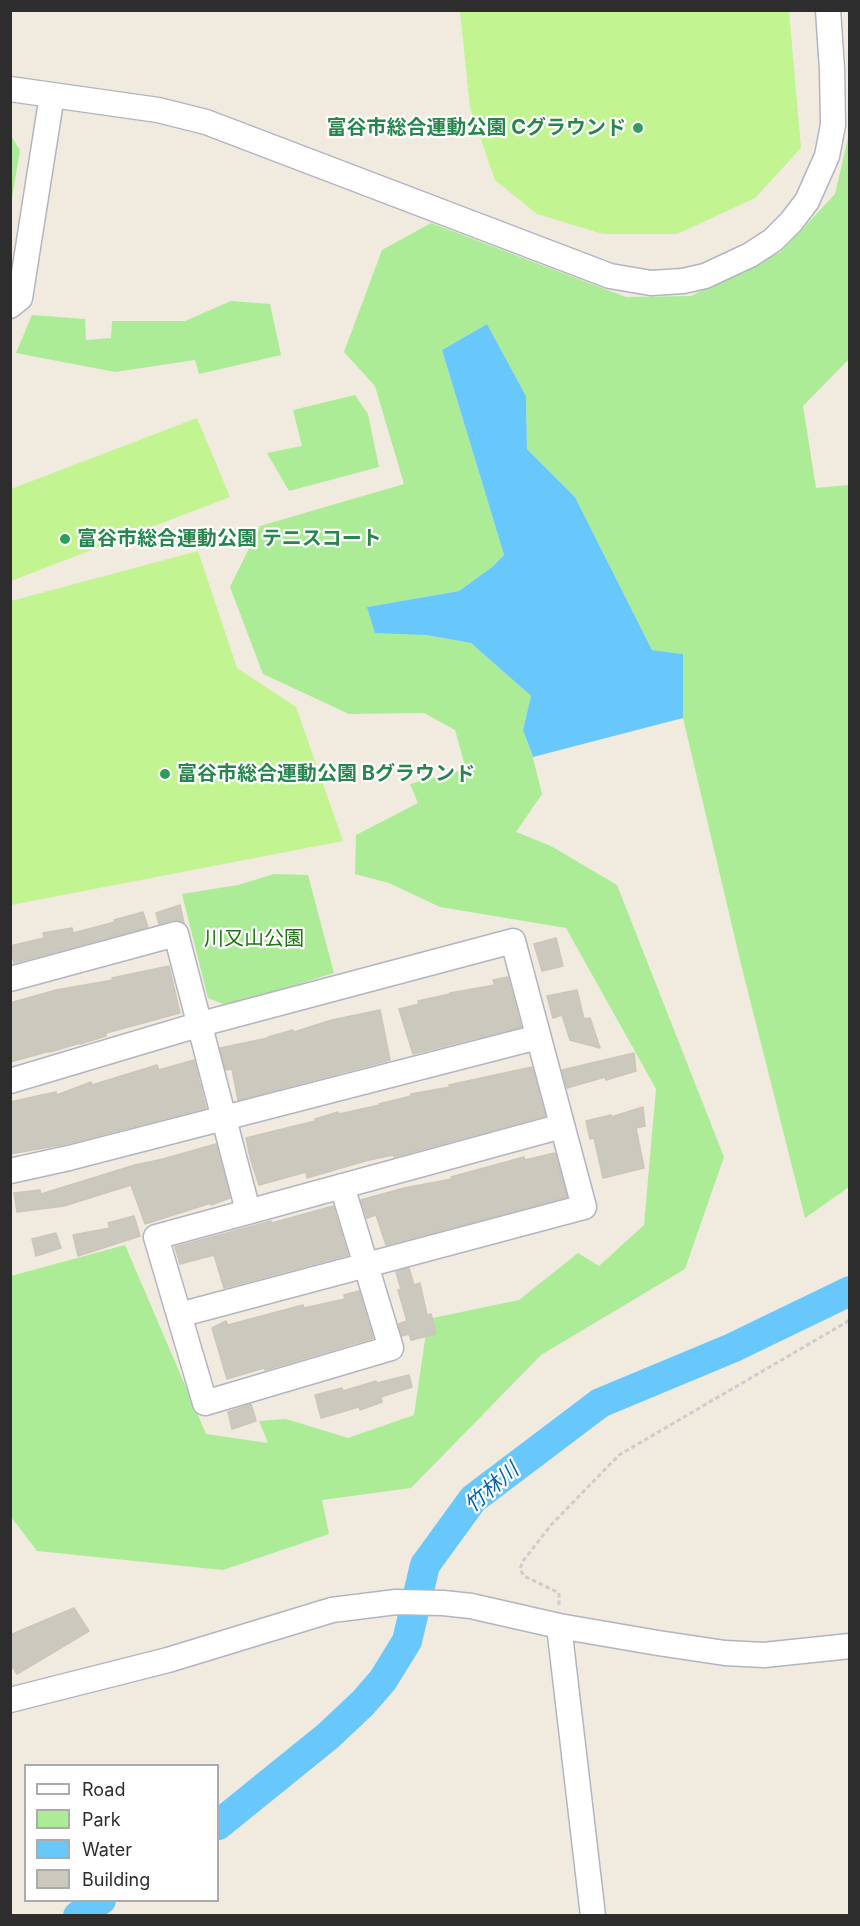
<!DOCTYPE html>
<meta charset="utf-8">
<style>
body{margin:0}
#map{position:relative;width:860px;height:1926px;overflow:hidden;background:#f0eadf;font-family:Inter,sans-serif}
canvas{display:block}
.frame{position:absolute;inset:0;border:12px solid #2d2d2d;pointer-events:none}
.legend{position:absolute;left:24px;top:1764px;width:195px;height:138px;box-sizing:border-box;background:#fff;border:2px solid #ababab;margin:0;padding:8px 10px;list-style:none;font-size:18px;color:#2d2d2d}
.legend li{display:flex;align-items:center;gap:12px;height:30px}
.legend b{width:30px;border:2px solid #ababab}
</style>
<div id="map">
<canvas width="860" height="1926"></canvas>
<div class="frame"></div>
<ul class="legend">
<li><b style="height:8px;background:#fff"></b>Road</li>
<li><b style="height:16px;background:#acec96"></b>Park</li>
<li><b style="height:16px;background:#68c8fc"></b>Water</li>
<li><b style="height:16px;background:#cbc8bd"></b>Building</li>
</ul>
</div>
<script>
const g = document.querySelector('canvas').getContext('2d');
g.lineJoin = 'round';
function fillPath(path, color) { g.fillStyle = color; g.fill(path, 'evenodd'); }
const poly = rows => new Path2D(rows.map(r => 'M' + r).join(''));
function strokePath(path, color, width, dash) { g.strokeStyle = color; g.lineWidth = width; g.lineCap = dash ? 'butt' : 'round'; g.setLineDash(dash || []); g.stroke(path); }
function write(font, color, halo, rows, align = 'center') {
  g.font = font + ' Inter,"Noto Sans JP",sans-serif'; g.lineWidth = 4.5; g.setLineDash([]); g.textBaseline = 'middle'; g.strokeStyle = halo; g.fillStyle = color; for (const [text, x, y, turn = 0] of rows) {
    g.save(); g.translate(x, y); g.rotate((+turn || 0) * Math.PI / 180); g.textAlign = isNaN(turn) ? turn : align; if (halo) g.strokeText(text, 0, 0); g.fillText(text, 0, 0); g.restore();
  }
}
const green = poly([
 [849,112,849,359,803,406,816,488,849,485,849,1187,805,1218,741,964,683,718,683,654,652,650,575,497,527,449,526,396,487,324,442,350,504,555,492,567,459,591,367,607,426,635,471,643,531,696,523,730,533,758,542,794,516,832,551,846,617,885,724,1157,685,1269,541,1355,411,1488,322,1500,329,1534,223,1570,37,1551,11,1517,11,1276,125,1245,206,1434,268,1443,259,1421,286,1419,348,1438,414,1415,428,1319,519,1300,578,1253,599,1266,644,1225,656,1089,566,928,440,907,389,883,355,874,356,835,418,803,410,784,466,769,455,730,424,713,349,714,263,674,230,587,260,526,404,484,375,386,344,352,382,250,431,223,626,297,691,296,781,252,835,194,848,138],
 [11,136,20,150,11,204],
 [231,301,270,304,281,355,199,374,195,360,115,372,16,353,32,315,85,319,86,340,111,338,112,321,185,321],
 [355,395,368,414,379,467,289,491,267,453,302,446,293,410],
 [274,874,308,875,334,973,228,1006,208,998,182,894,238,885]
]);
const pitch = poly([
 [460,11,789,11,801,148,755,198,677,234,603,234,537,214,495,180,470,108],
 [197,418,230,497,11,581,11,489],
 [198,551,237,668,296,707,343,841,11,905,11,601]
]);
const water = poly([
 [487,324,526,396,527,449,575,497,652,650,683,654,683,718,533,757,523,730,531,696,471,643,426,635,375,633,367,607,459,591,492,567,504,555,442,350]
]);
const river = poly([
 [218,1825,328,1736,363,1703,383,1680,407,1641,425,1565,473,1499,600,1403,732,1348,850,1291],
 [78,1916,101,1900]
]);
const building = poly([
 [180,905,184,923,179,920,173,920,159,924,156,913,180,905],
 [143,912,148,927,14,963,10,946,44,938,43,933,72,928,73,933,115,922,114,920,143,912],
 [556,938,563,966,542,971,534,944,556,938],
 [169,966,180,1013,106,1033,106,1036,80,1044,80,1043,50,1052,50,1051,10,1062,10,1003,56,990,113,980,112,978,169,966],
 [508,977,521,1027,413,1054,399,1009,419,1004,418,1001,450,994,450,993,495,985,493,980,508,977],
 [577,990,584,1019,590,1018,600,1048,570,1040,562,1015,553,1018,547,996,577,990],
 [380,1010,390,1060,238,1100,232,1069,226,1070,220,1048,268,1038,268,1037,293,1030,294,1032,332,1020,380,1010],
 [634,1053,636,1071,606,1080,605,1077,567,1088,562,1070,634,1053],
 [194,1060,206,1108,66,1144,10,1154,10,1102,56,1092,57,1095,91,1082,92,1085,157,1065,159,1070,194,1060],
 [532,1067,545,1116,394,1157,393,1155,365,1161,307,1178,306,1172,259,1185,250,1157,246,1138,315,1121,315,1119,338,1112,339,1114,380,1105,379,1104,411,1096,411,1094,450,1087,449,1085,532,1067],
 [643,1107,645,1126,636,1128,644,1168,603,1178,594,1138,590,1139,586,1121,611,1115,611,1117,643,1107],
 [216,1144,230,1198,211,1205,211,1203,145,1224,131,1185,64,1206,17,1212,14,1193,40,1190,41,1194,135,1165,163,1159,216,1144],
 [555,1153,567,1197,386,1245,376,1215,367,1218,361,1200,404,1188,452,1179,451,1177,524,1157,525,1160,555,1153],
 [333,1206,348,1255,224,1288,214,1255,180,1264,175,1247,271,1221,272,1223,333,1206],
 [134,1216,140,1236,78,1256,73,1235,110,1228,108,1223,134,1216],
 [56,1233,61,1248,36,1256,32,1239,56,1233],
 [409,1268,414,1285,420,1283,427,1315,431,1314,436,1334,411,1340,409,1334,402,1336,398,1324,407,1321,398,1290,401,1289,396,1272,409,1268],
 [359,1291,373,1338,265,1370,264,1368,227,1379,212,1328,226,1321,228,1325,303,1305,304,1308,345,1299,344,1295,359,1291],
 [409,1375,412,1387,381,1397,382,1402,360,1410,359,1407,321,1418,315,1395,342,1388,343,1391,376,1381,377,1383,409,1375],
 [251,1404,256,1421,232,1429,228,1412,251,1404],
 [74,1608,89,1631,17,1674,10,1663,10,1635,74,1608]
]);
const path = poly([
 [559,1605,559,1593,524,1576,520,1569,523,1561,551,1525,619,1455,850,1320]
]);
const minor = poly([
 [10,89,158,110,206,122,610,276,651,283,683,281,705,276,750,255,773,240,791,222,807,201,827,156,833,125,832,69,828,10],
 [10,306,20,298,52,95],
 [10,979,176,934,248,1211],
 [10,1081,201,1024,513,941,584,1207,179,1315],
 [10,1171,69,1158,538,1037],
 [342,1186,391,1348,205,1403,156,1237,562,1126],
 [559,1626,593,1916],
 [10,1700,168,1660,332,1610,396,1602,443,1603,471,1606,559,1626,658,1643,725,1653,764,1655,850,1646]
]);
const markers = [
 [638,128,6,"#2e9e5b"],
 [65,539,6,"#2e9e5b"],
 [165,774,6,"#2e9e5b"]
];
const leisureNames = [
 ["富谷市総合運動公園 Cグラウンド",626,128,"right"],
 ["富谷市総合運動公園 テニスコート",77,539],
 ["富谷市総合運動公園 Bグラウンド",177,774]
];
const parkNames = [
 ["川又山公園",254,939]
];
const waterNames = [
 ["竹林川",492,1488,-41]
];
fillPath(green, '#acec96');
fillPath(pitch, '#c2f491');
fillPath(water, '#68c8fc');
strokePath(river, '#68c8fc', 30);
fillPath(building, '#cbc8bd');
strokePath(building, '#ccc6b8', 1.5);
strokePath(minor, '#b3b4c2', 27);
strokePath(path, '#cdcdcd', 3, [4.5, 3]);
strokePath(minor, '#fff', 24);
for (const [x, y, r, color] of markers) { const dot = new Path2D(); dot.arc(x, y, r, 0, 2 * Math.PI); g.fillStyle = color; g.fill(dot); strokePath(dot, '#fff', 2); }
write('bold 20px', '#27864d', '#fff', leisureNames, 'left');
write('20px', '#1f7513', '#fff', parkNames);
write('italic 21px', '#0064af', '#fff', waterNames);
</script>
